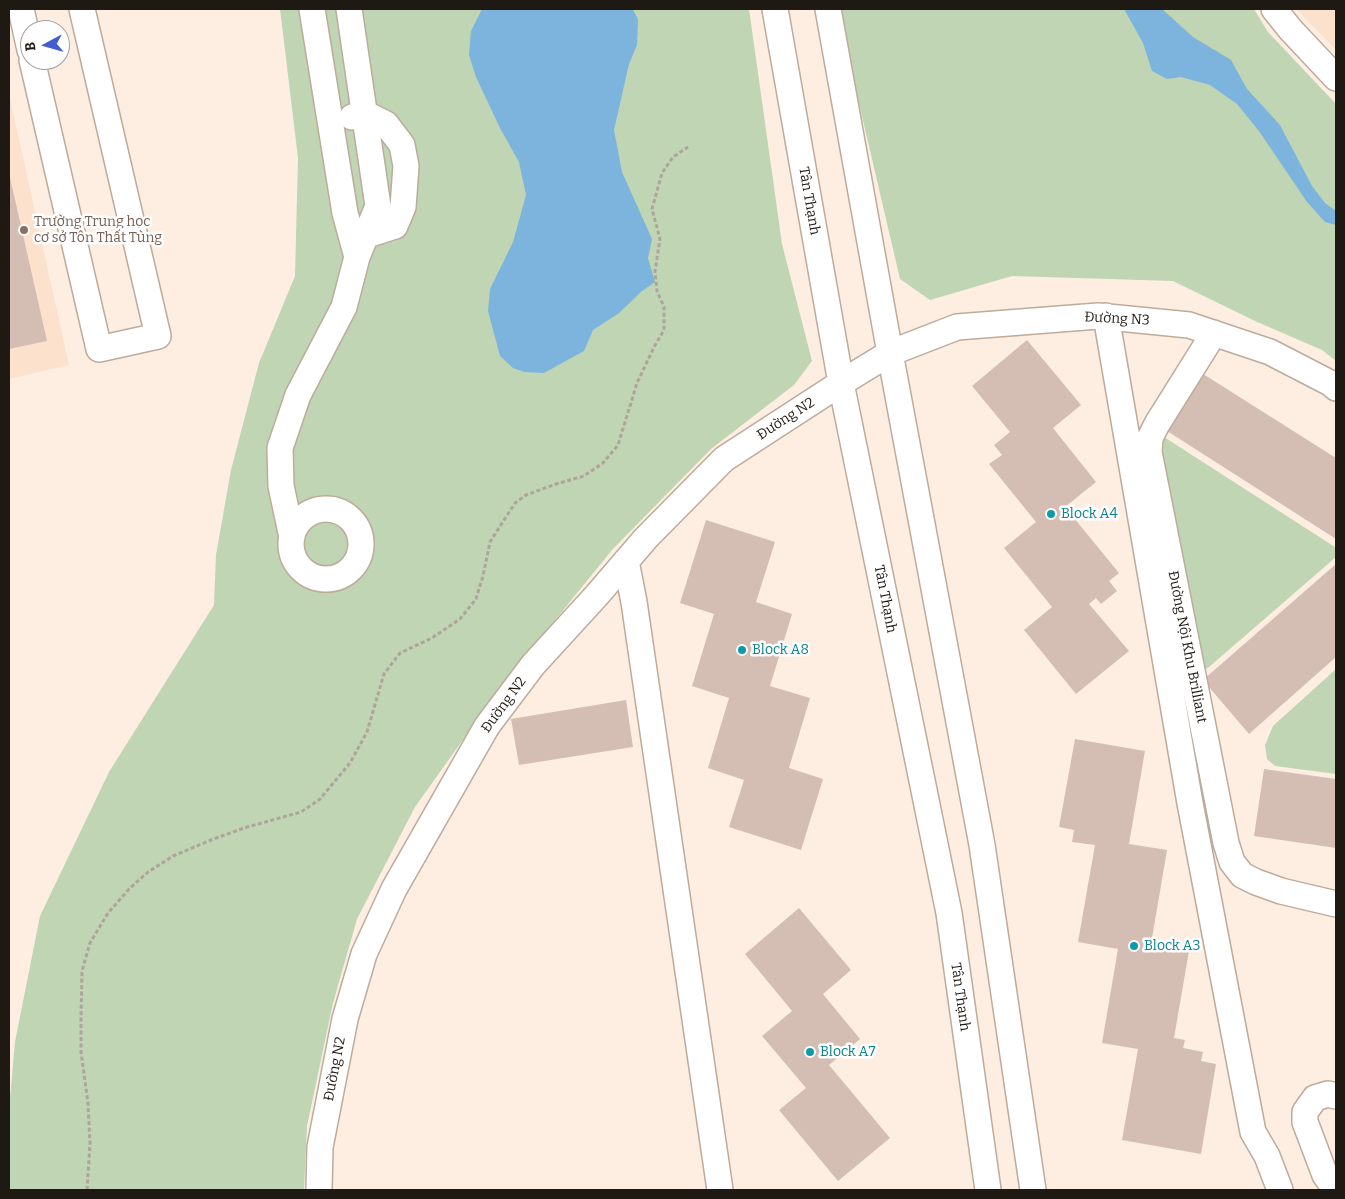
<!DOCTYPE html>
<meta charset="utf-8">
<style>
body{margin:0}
#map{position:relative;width:1345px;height:1199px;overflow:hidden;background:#fdeee1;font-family:Bitter,serif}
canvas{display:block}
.frame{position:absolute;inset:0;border:10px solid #1f1913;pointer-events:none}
.north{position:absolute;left:20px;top:20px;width:50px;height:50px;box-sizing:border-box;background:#fefefe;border:1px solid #a5a2a0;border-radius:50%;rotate:264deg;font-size:14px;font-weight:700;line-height:20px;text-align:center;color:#1f1913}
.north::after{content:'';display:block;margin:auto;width:18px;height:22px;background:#435dd0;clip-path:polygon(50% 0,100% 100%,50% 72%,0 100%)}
</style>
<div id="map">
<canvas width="1345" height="1199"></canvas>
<div class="frame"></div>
<div class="north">B</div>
</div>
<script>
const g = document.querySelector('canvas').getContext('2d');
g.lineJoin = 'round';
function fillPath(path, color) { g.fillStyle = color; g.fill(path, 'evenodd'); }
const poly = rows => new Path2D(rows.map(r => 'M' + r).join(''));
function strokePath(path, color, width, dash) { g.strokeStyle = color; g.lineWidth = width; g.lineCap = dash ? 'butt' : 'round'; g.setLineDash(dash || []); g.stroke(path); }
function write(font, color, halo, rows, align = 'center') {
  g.font = font + ' Bitter,serif'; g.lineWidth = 5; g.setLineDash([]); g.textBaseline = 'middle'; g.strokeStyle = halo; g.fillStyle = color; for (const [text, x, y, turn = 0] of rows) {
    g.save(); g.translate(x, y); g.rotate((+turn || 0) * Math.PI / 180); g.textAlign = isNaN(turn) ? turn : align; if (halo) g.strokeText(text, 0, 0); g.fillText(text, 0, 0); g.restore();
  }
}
const built = poly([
 [1296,9,1336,9,1336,50,1312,25],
 [9,94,69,365,9,379]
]);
const green = poly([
 [280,9,749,9,782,244,812,361,794,385,711,449,612,550,499,689,415,807,357,919,333,1003,307,1126,304,1190,9,1190,9,1110,15,1042,40,916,109,772,214,605,216,555,231,470,259,363,295,276,298,158],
 [837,9,1254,9,1268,32,1336,104,1336,361,1322,350,1255,321,1173,281,1012,276,930,300,900,279],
 [1164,437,1335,547,1336,551,1336,557,1209,667,1201,672,1159,451,1160,442],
 [1336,669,1336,774,1275,766,1267,759,1265,745,1273,726]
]);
const water = poly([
 [482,9,633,9,638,20,637,45,629,64,614,130,622,172,652,239,648,258,655,282,642,291,619,313,593,330,584,351,544,373,524,372,513,368,500,356,488,311,490,289,513,242,526,195,519,162,500,128,476,77,469,55,471,31],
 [1124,9,1162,9,1193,37,1231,60,1247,89,1280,125,1312,186,1325,203,1336,211,1336,225,1325,222,1307,202,1259,131,1237,104,1210,85,1181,77,1167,79,1152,71,1143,43]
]);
const building = poly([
 [9,173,47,341,9,349],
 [1027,340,1081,405,1053,428,1096,482,1065,507,1119,573,1109,581,1117,591,1101,604,1096,598,1089,604,1129,651,1076,694,1024,630,1052,607,1004,548,1036,522,989,464,1002,455,994,445,1010,432,972,386],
 [1200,372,1336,458,1336,539,1164,429],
 [706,520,775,542,756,602,792,614,770,686,810,698,789,768,823,779,801,850,729,827,744,780,708,768,729,698,692,686,714,614,680,603],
 [1336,564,1336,657,1249,734,1203,680],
 [626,700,633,747,519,765,511,719],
 [1075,739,1145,751,1129,844,1167,850,1151,944,1189,951,1174,1038,1185,1040,1183,1048,1203,1052,1201,1061,1216,1064,1201,1154,1122,1140,1138,1049,1102,1043,1118,949,1078,942,1095,845,1072,842,1074,830,1059,827],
 [1264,769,1336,779,1336,848,1254,836],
 [799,908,851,970,823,994,860,1039,829,1065,890,1138,838,1181,779,1110,806,1088,762,1036,792,1011,745,954]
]);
const path = poly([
 [87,1190,90,1144,88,1103,81,1052,81,1017,82,971,90,943,108,913,130,888,148,872,173,856,211,840,244,828,301,812,320,799,350,763,367,732,384,674,400,653,432,638,460,619,476,599,483,576,490,542,515,503,526,495,556,484,584,476,603,463,618,445,637,383,654,347,664,330,664,307,657,291,655,271,660,239,652,209,662,173,673,157,688,147]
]);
const minor = poly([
 [21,9,30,50],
 [312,9,345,213,357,257],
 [775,9,841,383,949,913,988,1190],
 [828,9,890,353,982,845,1033,1190],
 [1274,9,1290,29,1336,78],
 [32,60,99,349,158,336,82,9],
 [352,117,364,113,386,124,402,145,406,166,403,207,395,226,367,235],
 [1106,316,1190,803,1253,1132,1267,1156,1280,1190],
 [1214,333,1157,424,1150,438,1149,452,1226,843,1232,862,1242,875,1256,882,1281,891,1336,904],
 '291 544a35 35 0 1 1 70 0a35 35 0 1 1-70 0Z',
 [292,537,281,486,280,448,298,395,344,307,357,257,378,206,349,9],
 [626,561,634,602,720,1190],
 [1336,1096,1328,1094,1315,1098,1305,1112,1305,1122,1325,1175,1333,1186,1336,1188],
 [319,1190,320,1147,345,1019,364,954,394,889,487,726,533,665,597,595,646,538,724,459,841,383,890,353,957,327,1098,316,1189,325,1270,352,1330,383,1336,388]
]);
const markers = [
 [24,230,5,"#8d6e63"],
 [1051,514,5,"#0f9aa8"],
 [742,650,5,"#0f9aa8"],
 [1134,946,5,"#0f9aa8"],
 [810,1052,5,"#0f9aa8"]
];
const streetNames = [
 ["Tân Thạnh",809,201,80],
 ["Đường N3",1117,319,3],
 ["Đường N2",786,419,-33],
 ["Tân Thạnh",885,599,79],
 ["Đường Nội Khu Brilliant",1187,647,79],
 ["Đường N2",504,705,-54],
 ["Tân Thạnh",960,997,82],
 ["Đường N2",335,1069,-79]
];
const educationNames = [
 ["Trường Trung học",34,222],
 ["cơ sở Tôn Thất Tùng",34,238]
];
const cultureNames = [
 ["Block A4",1061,514],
 ["Block A8",752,650],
 ["Block A3",1144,946],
 ["Block A7",820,1052]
];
fillPath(built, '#fce2cd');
fillPath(green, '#bfd5b3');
fillPath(water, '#7db4de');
fillPath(building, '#d4beb3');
strokePath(minor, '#bdab9c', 28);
strokePath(path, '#b0a49a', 3, [4, 2.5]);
strokePath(minor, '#fff', 25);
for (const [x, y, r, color] of markers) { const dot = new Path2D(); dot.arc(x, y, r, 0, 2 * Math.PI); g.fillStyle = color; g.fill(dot); strokePath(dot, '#fefefe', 2); }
write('14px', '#1f1913', '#fefefe', streetNames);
write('14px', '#785e54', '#fefefe', educationNames, 'left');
write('14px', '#0d838f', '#fefefe', cultureNames, 'left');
</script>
